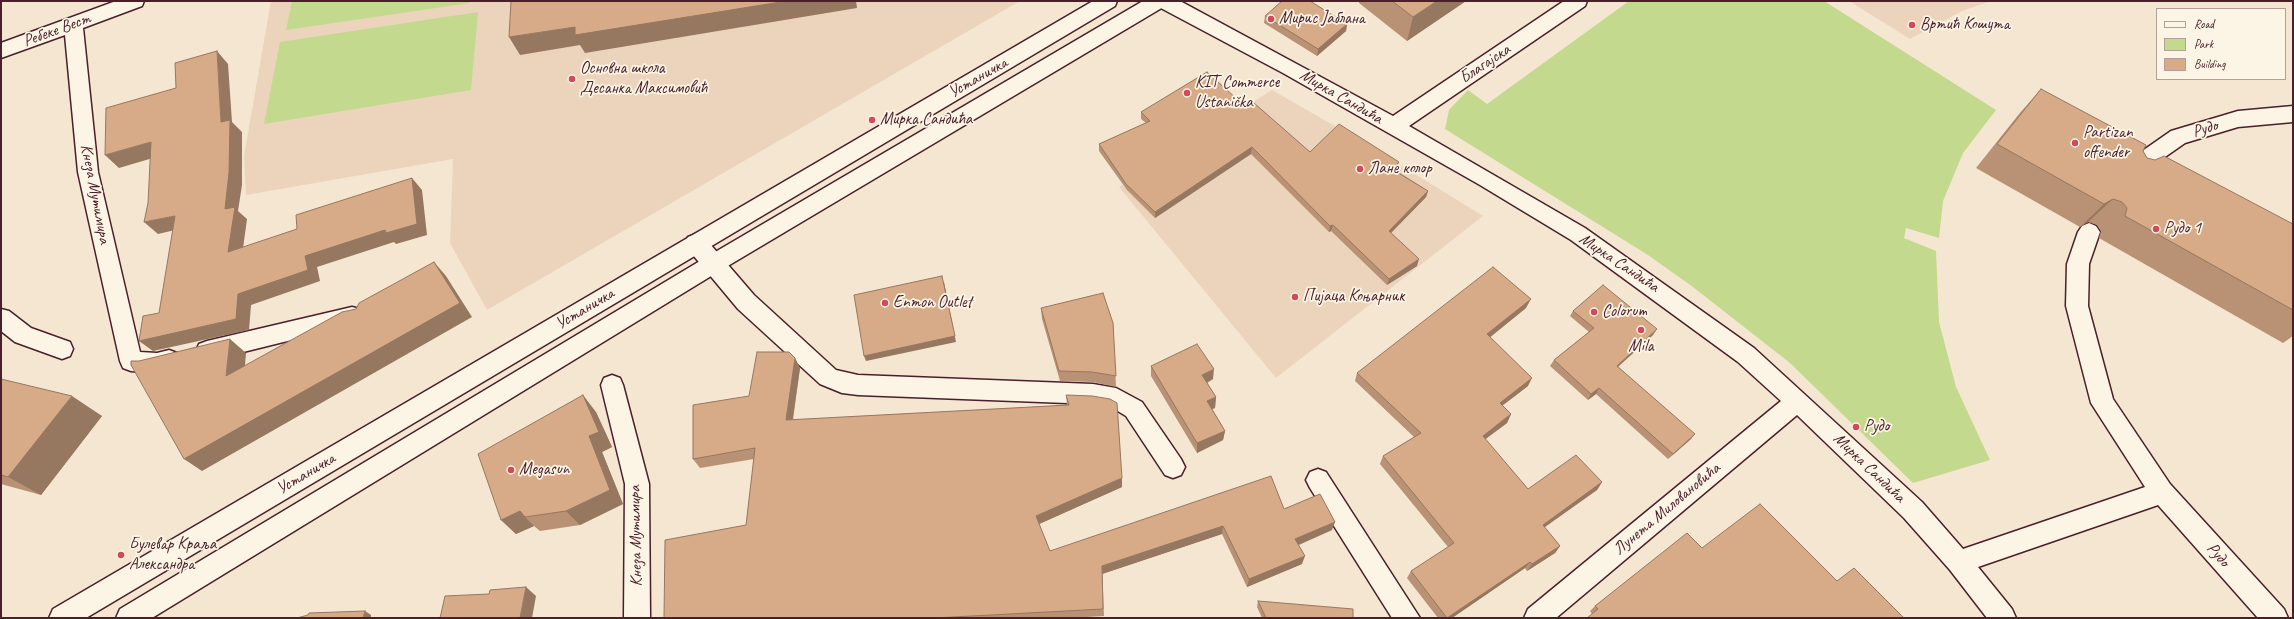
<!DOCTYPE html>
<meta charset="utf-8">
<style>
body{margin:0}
#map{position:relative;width:2294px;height:619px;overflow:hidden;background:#f5e6d2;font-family:Caveat,sans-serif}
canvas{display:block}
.frame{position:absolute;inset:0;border:2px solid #4a1f2b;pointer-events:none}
.legend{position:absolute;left:2156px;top:8px;width:130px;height:72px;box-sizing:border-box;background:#fcf5e5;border:1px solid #b59f9b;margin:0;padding:5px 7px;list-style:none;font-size:12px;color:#4a1f2b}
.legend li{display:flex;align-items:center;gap:8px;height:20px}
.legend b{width:20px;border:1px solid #b59f9b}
</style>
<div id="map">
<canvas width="2294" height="619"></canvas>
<div class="frame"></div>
<ul class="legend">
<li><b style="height:5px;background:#fcf5e5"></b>Road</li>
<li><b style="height:11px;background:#c3d98e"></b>Park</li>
<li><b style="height:11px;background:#d7aa88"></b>Building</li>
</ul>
</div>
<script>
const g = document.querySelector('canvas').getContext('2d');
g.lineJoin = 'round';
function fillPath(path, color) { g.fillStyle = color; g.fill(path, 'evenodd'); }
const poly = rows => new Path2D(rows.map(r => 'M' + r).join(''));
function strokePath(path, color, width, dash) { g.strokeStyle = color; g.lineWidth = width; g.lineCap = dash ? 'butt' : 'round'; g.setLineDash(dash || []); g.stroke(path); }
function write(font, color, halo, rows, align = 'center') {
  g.font = font + ' Caveat,sans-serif'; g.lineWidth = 3.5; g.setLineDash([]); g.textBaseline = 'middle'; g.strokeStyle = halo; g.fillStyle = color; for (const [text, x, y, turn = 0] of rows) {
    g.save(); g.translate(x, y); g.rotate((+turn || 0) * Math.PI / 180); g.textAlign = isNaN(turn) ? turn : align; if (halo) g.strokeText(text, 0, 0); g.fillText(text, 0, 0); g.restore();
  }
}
const built = poly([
 [271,1,1020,1,487,310,450,243,453,159,246,195,244,156],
 [1849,1,1991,1,1962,11,1910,39],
 [1272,90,1373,148,1483,216,1276,378,1119,187]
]);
const green = poly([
 [292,1,470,1,470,3,286,30],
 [1629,1,1824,1,1996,110,1963,153,1943,201,1939,238,1906,228,1904,238,1936,251,1939,322,1956,387,1990,460,1913,483,1790,363,1693,287,1648,255,1445,129,1449,110,1468,90,1487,104],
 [478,12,471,90,264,124,280,42]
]);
const minor = poly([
 [116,1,144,1,142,6,83,28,98,172,140,352,157,353,169,350,177,353,180,360,177,367,157,373,131,371,123,368,120,361,78,172,65,35,1,58,1,43,116,1],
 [1155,1,1180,1,1393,116,1564,1,1587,1,1585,6,1409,126,1585,228,1754,348,1922,502,1963,549,2145,487,2091,403,2066,306,2067,264,2078,232,2082,226,2089,223,2096,226,2100,232,2089,264,2088,306,2113,399,2170,484,2284,609,2288,618,2258,618,2158,505,1978,567,2012,609,2016,618,1987,618,1950,570,1904,518,1797,415,1556,618,1524,618,1528,609,1781,401,1738,362,1571,240,1480,185,1283,73,1157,6,1155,1],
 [2293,106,2293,122,2238,127,2185,143,2142,173,2136,180,2129,182,2122,180,2119,174,2128,161,2171,131,2238,111,2293,106],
 [696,234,704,237,754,295,836,370,858,375,1093,384,1116,388,1142,402,1181,459,1185,467,1181,475,1173,478,1165,475,1126,416,1111,407,1093,404,858,395,842,393,820,384,738,309,688,249,685,243,688,237,696,234],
 [352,307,360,309,363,316,360,323,352,325,207,361,199,358,196,351,199,344,207,341,352,307],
 [1,309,9,311,31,328,70,342,73,349,70,356,62,359,15,342,1,331,1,309],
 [612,375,620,378,623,385,649,484,650,618,624,618,625,484,601,385,604,378,612,375],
 [1318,469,1326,472,1420,618,1392,618,1310,488,1306,480,1310,472,1318,469]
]);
const major = poly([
 [1093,1,1117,1,1115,6,86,618,49,618,53,609,1093,1],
 [1143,1,1167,1,1165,6,721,270,152,618,116,618,120,609,705,258,1143,1]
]);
const wall = poly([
 [1359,1,1466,1,1407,41,1359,3],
 [1265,16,1347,24,1346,31,1317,56,1264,23],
 [2041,89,2143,151,2147,158,2293,224,2293,336,2283,343,2099,238,2101,231,2097,225,2088,222,2080,227,1976,168,2019,114],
 [1247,108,1310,152,1397,168,1395,170,1428,191,1426,197,1391,233,1417,266,1387,285,1331,231,1329,232,1251,154,1155,218,1127,190,1099,151,1099,144,1146,123,1141,119,1141,112],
 [1041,308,1113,323,1116,387,1093,382,1060,381,1042,319],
 [1526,308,1490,337,1528,386,1502,406,1511,414,1507,423,1485,439,1528,489,1602,482,1597,490,1544,527,1560,546,1555,553,1527,571,1525,568,1452,618,1438,618,1407,578,1411,571,1448,547,1380,464,1383,456,1414,437,1355,381,1357,373],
 [1573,311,1653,335,1618,367,1691,439,1668,459,1596,394,1588,400,1550,366,1554,360,1589,332,1570,316],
 [795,358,800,368,793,420,1067,405,1066,395,1122,487,1039,524,1050,551,1284,509,1332,530,1299,545,1302,564,1247,587,1222,534,1102,574,1104,616,1070,618,664,618,746,525,754,459,700,468,693,459,749,396],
 [1151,366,1213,379,1207,383,1216,397,1215,408,1212,409,1225,431,1223,440,1197,453,1151,376],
 [1,379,102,416,41,495,1,484],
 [596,412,612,447,602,452,623,504,580,525,540,531,534,526,516,534,501,520],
 [1702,548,1837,581,1904,618,1592,614,1590,611,1595,606],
 [1258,601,1353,618,1262,618,1257,607]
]);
const shadedWall = poly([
 [787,1,856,1,857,8,585,53,580,45,520,55,509,37,575,27],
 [1437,1,1466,1,1407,41,1413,17],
 [1347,24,1346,31,1317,56,1318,49],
 [217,51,228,64,232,122,242,132,242,185,238,211,247,219,241,263,228,252,225,209,221,122],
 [151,142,163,155,119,168,105,155],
 [1252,147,1251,154,1155,218,1155,212],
 [1399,162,1397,168,1391,175,1392,169],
 [412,178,422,190,427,235,396,244,394,242,317,267,320,281,251,305,249,330,153,351,139,341,238,294,305,256],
 [1428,191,1426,197,1387,237,1389,231],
 [2113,199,2088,222,2080,227,2104,204],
 [175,216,188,227,158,234,144,222],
 [1333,225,1331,231,1329,232,1330,226],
 [1419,259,1417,266,1387,285,1389,279],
 [434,262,446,276,472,317,202,471,184,459],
 [944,282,956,342,866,361,864,356],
 [1531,299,1526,308,1483,343,1487,334],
 [1657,329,1653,335,1613,371,1617,366],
 [230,339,246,353,243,389,226,376],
 [795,358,800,368,791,430,786,420],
 [1214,369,1213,379,1201,386,1202,375],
 [1532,378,1528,386,1495,411,1500,403],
 [1599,388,1596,394,1588,400,1591,394],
 [583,395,596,412,612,447,602,452,623,504,580,525,566,511,589,436],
 [72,396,102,416,41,495,8,477],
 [1216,397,1215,408,1206,411,1207,401],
 [1511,414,1507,423,1479,444,1483,436],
 [1225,431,1223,440,1197,453,1197,443],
 [1695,434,1691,439,1668,459,1673,454],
 [1122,478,1122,487,1037,525,1036,516],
 [1602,482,1597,490,1538,532,1543,525],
 [520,511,525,517,534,526,516,534,501,520],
 [1335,522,1332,530,1293,547,1295,539],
 [1223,526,1222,534,1102,574,1104,616,1102,566],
 [1560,546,1555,553,1527,571,1532,564],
 [1305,556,1302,564,1247,587,1249,579],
 [1530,562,1525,568,1452,618,1446,618],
 [526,587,536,596,532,618,520,618],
 [365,611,371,615,371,618,363,618]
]);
const building = poly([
 [511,1,787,1,575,35,575,27,509,37,511,1],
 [1282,1,1310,1,1347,24,1318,49,1265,16,1282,1],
 [1392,1,1437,1,1413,17,1392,1],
 [217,51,221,122,230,120,229,173,225,209,235,207,228,252,297,229,296,215,412,178,417,224,386,233,385,230,305,256,308,270,238,294,236,319,139,341,143,316,159,313,175,216,144,222,148,203,151,142,105,155,106,108,176,88,175,63,217,51],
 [1207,72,1247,108,1254,103,1310,152,1339,124,1399,162,1392,169,1428,191,1389,231,1419,259,1389,279,1333,225,1330,226,1252,147,1155,212,1126,184,1099,144,1150,121,1141,112,1207,72],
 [2041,89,2146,145,2143,151,2147,158,2155,160,2164,156,2293,224,2293,310,2125,216,2127,208,2122,202,2113,199,2104,204,1997,144,2041,89],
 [434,262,460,303,184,459,131,365,131,361,139,361,230,339,226,376,342,312,356,309,359,303,434,262],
 [1493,267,1531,299,1487,334,1532,378,1500,403,1511,414,1483,436,1528,489,1576,455,1602,482,1543,525,1560,546,1532,564,1530,562,1447,618,1411,571,1454,543,1383,456,1421,433,1357,373,1493,267],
 [942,276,955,336,864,356,854,295,942,276],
 [1603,285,1657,329,1617,366,1695,434,1673,454,1599,388,1591,394,1554,360,1594,328,1573,311,1603,285],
 [1103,293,1113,323,1116,376,1092,372,1059,371,1041,308,1103,293],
 [1197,344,1214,369,1202,375,1216,397,1207,401,1225,431,1197,443,1151,366,1197,344],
 [757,352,789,352,795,358,786,420,1069,405,1066,395,1092,396,1110,399,1117,403,1122,478,1036,516,1050,551,1271,476,1284,509,1320,494,1335,522,1295,539,1305,556,1249,579,1223,526,1102,566,1103,609,934,618,664,618,665,540,746,525,755,448,693,459,693,405,749,396,757,352],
 [1,379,72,396,8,477,1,475,1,379],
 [583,395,599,432,589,436,610,490,566,511,525,517,520,511,501,520,478,454,583,395],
 [1760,504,1837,581,1854,568,1904,618,1587,618,1598,609,1595,606,1687,533,1702,548,1760,504],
 [526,587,520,618,440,618,445,596,489,594,490,590,526,587],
 [1258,601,1353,609,1353,618,1266,618,1258,601],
 [365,611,363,618,297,618,308,615,309,613,365,611]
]);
const markers = [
 [1271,19,4,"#d1495b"],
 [1912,25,4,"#d1495b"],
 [572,79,4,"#d1495b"],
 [1187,93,4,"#d1495b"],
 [872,120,4,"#d1495b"],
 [2075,143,4,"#d1495b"],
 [1360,169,4,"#d1495b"],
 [2156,229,4,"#d1495b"],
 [1295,297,4,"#d1495b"],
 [885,303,4,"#d1495b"],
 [1594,312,4,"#d1495b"],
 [1641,330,4,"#d1495b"],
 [1856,427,4,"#d1495b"],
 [511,470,4,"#d1495b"],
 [121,555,4,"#d1495b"]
];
const poiNames = [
 ["Мирис Јаблана",1279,19],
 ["Вртић Кошута",1920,25],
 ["Основна школа",580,69],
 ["Десанка Максимовић",580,89],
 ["KIT Commerce",1195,83],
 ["Ustanička",1195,103],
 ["Мирка Сандића",880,120],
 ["Partizan",2083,133],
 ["offender",2083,153],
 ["Лане колор",1368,169],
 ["Рудо 1",2164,229],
 ["Пијаца Коњарник",1303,297],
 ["Enmon Outlet",893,303],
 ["Colorum",1602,312],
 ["Mila",1641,347,"center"],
 ["Рудо",1864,427],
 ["Megasun",519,470],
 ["Булевар Краља",129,545],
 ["Александра",129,565]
];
const streetNames = [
 ["Ребеке Вест",57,30,-20],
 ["Благајска",1485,64,-34],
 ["Устаничка",978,78,-30],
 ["Мирка Сандића",1341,97,30],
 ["Рудо",2205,129,-17],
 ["Кнеза Мутимира",95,194,79],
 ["Мирка Сандића",1619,263,34],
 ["Устаничка",585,309,-31],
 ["Мирка Сандића",1869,468,44],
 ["Устаничка",306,474,-31],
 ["Лунета Миловановића",1667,509,-40],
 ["Кнеза Мутимира",636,536,-91],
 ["Рудо",2218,555,49]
];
fillPath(built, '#ecd4bc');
fillPath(green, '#c3d98e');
strokePath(minor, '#4a1f2b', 3);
strokePath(major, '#4a1f2b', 3);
fillPath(minor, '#fcf5e5');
fillPath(major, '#fcf5e5');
fillPath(wall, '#b99275');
fillPath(shadedWall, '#96775f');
fillPath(building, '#d7aa88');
strokePath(building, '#96775f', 1);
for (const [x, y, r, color] of markers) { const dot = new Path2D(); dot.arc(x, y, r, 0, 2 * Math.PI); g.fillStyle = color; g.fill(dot); strokePath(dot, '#fcf5e5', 1.5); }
write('17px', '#4a1f2b', '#fcf5e5', poiNames, 'left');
write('17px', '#4a1f2b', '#fcf5e5', streetNames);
</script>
